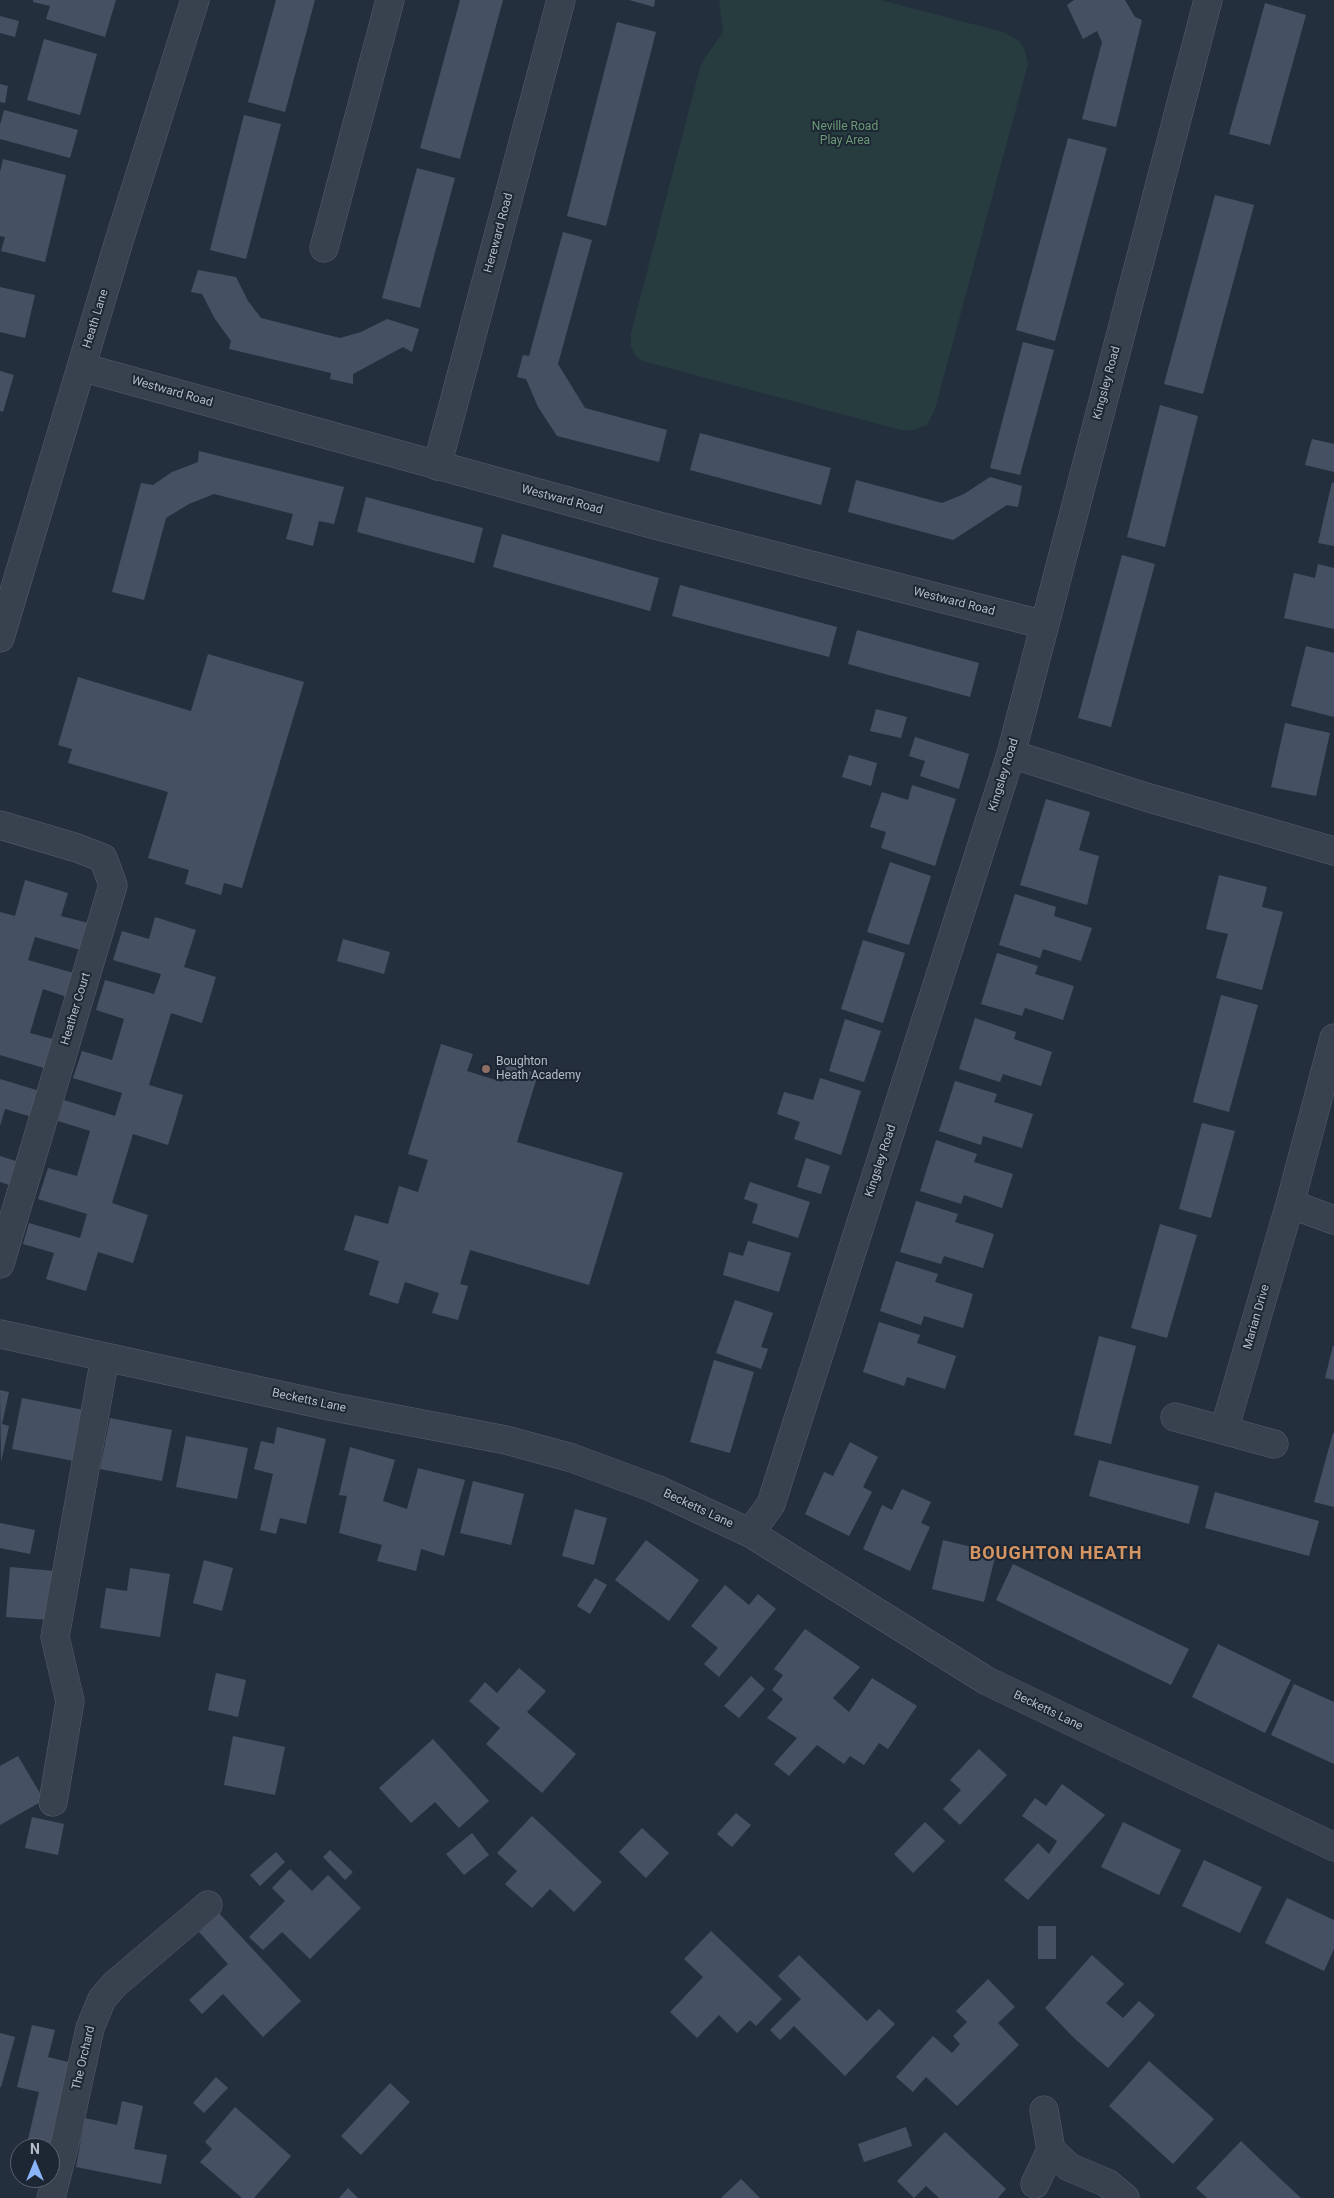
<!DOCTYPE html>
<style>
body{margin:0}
#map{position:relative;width:1334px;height:2198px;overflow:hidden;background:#242f3e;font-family:Roboto,sans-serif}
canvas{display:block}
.north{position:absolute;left:10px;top:2138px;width:50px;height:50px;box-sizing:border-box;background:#1d2633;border:1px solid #59626f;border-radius:50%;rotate:0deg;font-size:14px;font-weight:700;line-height:20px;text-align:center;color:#b4bcc9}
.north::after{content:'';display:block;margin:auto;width:18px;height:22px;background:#8ab4f8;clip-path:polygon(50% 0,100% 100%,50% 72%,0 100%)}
</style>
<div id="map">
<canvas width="1334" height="2198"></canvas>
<div class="north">N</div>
</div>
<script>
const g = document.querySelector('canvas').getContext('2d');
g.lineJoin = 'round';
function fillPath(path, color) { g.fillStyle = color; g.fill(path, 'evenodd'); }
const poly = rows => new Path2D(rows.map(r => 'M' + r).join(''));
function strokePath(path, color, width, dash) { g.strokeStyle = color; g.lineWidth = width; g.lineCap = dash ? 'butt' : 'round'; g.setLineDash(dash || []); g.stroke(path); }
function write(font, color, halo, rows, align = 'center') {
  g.font = font + ' Roboto,sans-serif'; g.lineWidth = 4; g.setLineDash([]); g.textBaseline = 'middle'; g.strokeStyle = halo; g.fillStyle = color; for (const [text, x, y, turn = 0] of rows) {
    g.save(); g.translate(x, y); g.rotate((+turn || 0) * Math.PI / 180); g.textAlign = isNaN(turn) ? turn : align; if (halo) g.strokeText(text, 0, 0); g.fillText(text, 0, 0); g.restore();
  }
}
const green = poly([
 [719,0,881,0,1003,32,1018,40,1025,50,1028,64,935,409,927,425,913,430,901,430,642,361,635,355,631,346,631,333,701,64,723,32]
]);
const building = poly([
 [33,0,116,0,105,37,46,19,50,6,33,2],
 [276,0,315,0,285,112,248,102],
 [460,0,503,0,460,159,420,148],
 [629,0,655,0,654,7],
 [1074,0,1125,0,1135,17,1142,20,1116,127,1082,119,1102,42,1097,31,1083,39,1067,5],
 [1265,3,1306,15,1270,145,1229,134],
 [0,16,19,21,15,37,0,33],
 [617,22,656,32,606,226,567,216],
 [44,39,97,54,80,115,27,100],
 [0,84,8,86,5,103,0,102],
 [4,110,78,130,70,158,0,139,0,125],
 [244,115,281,124,246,259,210,250],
 [1068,138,1107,148,1055,341,1016,330],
 [3,159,66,175,45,262,1,251,5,237,0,236,0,172],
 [417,168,455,178,420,308,382,298],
 [1215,195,1254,205,1203,394,1164,384],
 [563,232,592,240,558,364,585,408,667,430,659,462,557,436,538,407,526,379,517,377,523,355,529,356],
 [198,270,236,277,248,301,261,318,340,338,361,332,387,319,419,329,412,352,403,347,353,374,353,384,330,379,331,373,229,349,231,341,215,319,202,294,191,292],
 [0,287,35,295,25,338,0,332],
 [1023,342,1054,350,1020,475,990,468],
 [0,371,14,375,3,412,0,411],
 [1160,405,1198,416,1165,547,1127,537],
 [700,433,831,468,821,505,690,470],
 [1312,439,1334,444,1334,472,1305,465],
 [199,451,344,487,334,524,319,521,313,546,286,539,293,514,214,494,189,504,166,518,144,600,112,592,141,483,153,485,172,472,198,462],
 [990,477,1022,486,1018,507,1007,505,953,540,848,512,856,480,942,503,964,494],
 [1332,482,1334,483,1334,546,1318,543],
 [366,497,483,528,474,563,357,532],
 [502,534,659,578,650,611,493,567],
 [1122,555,1155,564,1111,727,1078,718],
 [1318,564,1334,568,1334,629,1284,618,1294,573,1315,578],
 [680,585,837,627,829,657,672,616],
 [857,630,979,663,970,697,848,664],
 [1306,646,1334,653,1334,717,1291,706],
 [208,654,304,682,242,888,224,883,221,895,185,884,189,870,148,858,168,792,68,763,72,749,58,745,78,677,191,711],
 [876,709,907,717,901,738,870,731],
 [1285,723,1330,733,1316,796,1271,787],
 [915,737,969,754,959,789,920,776,925,761,909,756],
 [849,755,877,763,871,786,842,777],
 [912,785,956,799,935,866,881,848,886,832,870,827,882,792,908,800],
 [1046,799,1090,812,1079,850,1099,856,1087,905,1020,885],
 [890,862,931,876,909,945,867,932],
 [1219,875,1267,887,1262,907,1283,912,1262,990,1216,978,1228,934,1206,929],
 [25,880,68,893,61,916,92,924,84,951,35,937,28,960,77,974,70,998,43,989,30,1033,56,1040,47,1069,0,1055,0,912,15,916],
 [1015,894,1056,907,1054,916,1092,928,1081,961,1043,949,1040,958,999,945],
 [155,917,196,930,184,967,216,977,202,1023,171,1013,149,1085,183,1095,168,1145,133,1134,112,1203,148,1215,133,1263,98,1252,86,1291,46,1279,54,1253,23,1244,29,1223,80,1238,87,1214,38,1199,48,1168,77,1176,90,1131,58,1121,64,1100,115,1116,122,1093,73,1078,82,1051,112,1060,124,1019,96,1010,105,980,154,994,161,974,113,960,122,931,149,939],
 [343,939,390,952,384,974,337,961],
 [863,940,905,953,883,1023,841,1009],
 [997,953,1038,966,1035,974,1074,986,1063,1020,1025,1008,1022,1016,981,1004],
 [1221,995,1258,1005,1229,1112,1193,1102],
 [975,1018,1016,1032,1014,1039,1052,1052,1041,1086,1003,1074,1000,1082,959,1069],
 [845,1019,881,1031,864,1082,829,1071],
 [441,1044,473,1054,467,1071,502,1082,507,1064,538,1074,517,1142,623,1173,589,1285,470,1250,460,1284,468,1286,458,1320,432,1313,439,1293,405,1282,398,1304,369,1295,379,1261,344,1250,355,1215,388,1224,399,1186,418,1192,428,1160,408,1154],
 [820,1078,861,1091,841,1155,794,1139,800,1122,777,1114,784,1092,813,1100],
 [0,1079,40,1091,32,1117,5,1109,0,1126],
 [955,1081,997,1094,994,1102,1033,1114,1022,1148,983,1136,981,1145,939,1131],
 [1202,1123,1235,1131,1211,1218,1179,1209],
 [936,1140,977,1154,974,1162,1013,1174,1002,1208,964,1195,961,1204,920,1191],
 [0,1156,19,1162,12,1186,0,1182],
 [806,1158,830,1166,821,1194,797,1187],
 [750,1182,810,1202,798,1238,752,1223,758,1204,744,1199],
 [916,1201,958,1214,955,1222,994,1234,983,1268,944,1256,941,1264,900,1252],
 [1160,1224,1197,1235,1167,1338,1131,1328],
 [748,1241,791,1253,779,1292,723,1275,729,1252,743,1256],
 [896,1261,938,1274,935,1282,973,1294,963,1328,924,1316,921,1325,880,1311],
 [735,1300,773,1313,761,1347,768,1349,761,1369,716,1353],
 [879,1322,920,1335,917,1343,956,1356,945,1389,907,1377,904,1386,863,1372],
 [1099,1336,1136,1346,1111,1444,1074,1435],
 [1333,1346,1334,1346,1334,1380,1325,1378],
 [714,1360,754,1372,730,1453,690,1442],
 [0,1390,9,1392,2,1424,9,1426,1,1462],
 [22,1398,84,1410,74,1461,12,1449],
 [110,1418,172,1430,162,1481,100,1469],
 [277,1427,326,1439,306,1524,280,1518,276,1534,260,1530,273,1474,254,1469,261,1441,274,1444],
 [1333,1433,1334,1433,1334,1507,1314,1502],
 [186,1436,248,1448,237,1499,176,1487],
 [850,1442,878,1457,863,1487,872,1492,849,1536,805,1514,824,1472,833,1476],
 [350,1447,395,1460,383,1501,407,1509,418,1468,465,1480,444,1556,421,1549,416,1571,377,1561,382,1545,339,1533,347,1496,339,1495],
 [1099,1460,1199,1486,1189,1524,1089,1496],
 [473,1481,524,1494,511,1545,460,1533],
 [902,1489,931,1502,921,1523,930,1527,910,1571,863,1549,882,1505,892,1510],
 [1215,1492,1319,1521,1309,1556,1205,1528],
 [575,1509,607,1518,594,1565,562,1556],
 [0,1523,35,1530,30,1554,0,1548],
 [646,1540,699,1580,669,1621,615,1580],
 [943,1540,996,1553,984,1602,932,1589],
 [204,1560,233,1568,222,1611,193,1603],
 [1013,1564,1189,1649,1171,1685,996,1600],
 [10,1567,55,1571,50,1620,6,1617],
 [130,1568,170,1574,160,1637,100,1628,106,1588,127,1591],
 [595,1578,607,1585,590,1614,577,1606],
 [725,1585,749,1605,758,1594,776,1609,719,1677,704,1664,718,1648,691,1626],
 [805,1629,860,1667,833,1698,849,1712,872,1678,917,1706,888,1749,879,1743,864,1765,850,1756,844,1764,817,1745,789,1776,774,1764,797,1738,767,1718,783,1699,772,1690,783,1675,774,1669],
 [1218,1644,1291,1680,1265,1733,1192,1697],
 [519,1668,546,1691,527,1712,576,1754,542,1793,486,1744,500,1728,469,1701,485,1682,497,1693],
 [216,1673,246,1680,238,1717,208,1710],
 [751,1676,765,1689,739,1718,724,1706],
 [1294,1684,1334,1702,1334,1764,1271,1735],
 [233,1736,285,1747,275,1795,224,1785],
 [433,1739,489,1801,459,1828,435,1802,411,1823,379,1788],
 [979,1749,1007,1775,960,1825,943,1809,961,1790,950,1780],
 [18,1756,44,1800,0,1825,0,1766],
 [1062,1784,1105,1815,1028,1900,1004,1880,1038,1843,1049,1854,1057,1841,1022,1816,1035,1798,1046,1806],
 [736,1813,751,1825,732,1847,717,1834],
 [532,1816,602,1882,574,1912,550,1889,532,1908,505,1884,517,1871,497,1853],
 [32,1817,64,1824,58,1855,25,1848],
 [925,1822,945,1841,913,1873,894,1854],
 [1123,1822,1181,1850,1159,1895,1101,1867],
 [642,1828,669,1853,646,1878,619,1852],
 [472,1833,489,1855,464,1875,446,1854],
 [330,1850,353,1872,345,1880,323,1857],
 [276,1852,285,1862,260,1886,250,1875],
 [1204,1860,1262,1887,1240,1933,1182,1906],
 [290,1869,312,1891,328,1875,361,1908,310,1959,282,1932,263,1950,249,1937,285,1901,272,1888],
 [1287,1898,1334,1920,1334,1949,1324,1971,1265,1943],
 [219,1913,301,2001,263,2037,223,1994,202,2014,189,2000,228,1964,199,1932],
 [1038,1926,1056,1926,1056,1959,1038,1959],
 [711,1931,782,1999,756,2026,750,2020,737,2033,719,2015,697,2038,670,2012,703,1977,684,1959],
 [799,1955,867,2021,879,2009,895,2024,845,2076,794,2026,780,2040,770,2030,801,1999,778,1976],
 [1092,1955,1124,1984,1106,2003,1123,2018,1139,2001,1155,2015,1108,2068,1075,2039,1045,2008],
 [988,1979,1015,2007,998,2023,1019,2045,957,2106,926,2077,913,2092,896,2077,933,2036,952,2053,960,2044,953,2036,967,2022,956,2011],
 [32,2025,55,2030,48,2057,72,2063,50,2148,26,2148,39,2092,17,2087],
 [0,2033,15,2037,1,2087,0,2087],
 [1149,2061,1214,2119,1173,2164,1109,2106],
 [216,2077,228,2088,204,2113,193,2103],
 [390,2083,410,2102,361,2155,341,2136],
 [122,2101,143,2106,134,2149,167,2155,161,2184,76,2167,85,2118,117,2125],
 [235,2107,291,2156,254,2198,242,2198,200,2162,212,2149,205,2142],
 [906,2127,912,2146,864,2162,858,2144],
 [945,2132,1006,2189,998,2198,939,2198,926,2186,914,2198,897,2181],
 [1241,2141,1271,2170,1301,2198,1207,2198,1196,2188],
 [741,2179,760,2198,721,2198],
 [348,2188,358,2198,339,2198]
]);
const minor = poly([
 [324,248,390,0],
 [81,367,655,525,1045,625],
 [437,466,561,0],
 [0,638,119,241,195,0],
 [1011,754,1146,797,1334,851],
 [0,825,77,848,103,858,113,885,0,1264],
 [1334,1038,1290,1204,1334,1220],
 [0,1334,334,1407,506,1440,572,1458,656,1489,750,1533,987,1681,1334,1847],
 [1175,1417,1274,1444],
 [1224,1430,1290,1204],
 [750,1533,771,1504,1011,754,1208,0],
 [53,1802,70,1701,55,1637,105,1357],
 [1044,2110,1051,2150,1069,2167,1107,2183,1125,2198],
 [1035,2184,1051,2150],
 [51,2198,66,2139,90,2028,102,1999,115,1984,208,1905]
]);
const markers = [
 [486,1069,5,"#8d6e63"]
];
const parkNames = [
 ["Neville Road",845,127],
 ["Play Area",845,141]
];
const streetNames = [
 ["Hereward Road",499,233,-75],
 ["Heath Lane",96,319,-73],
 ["Kingsley Road",1107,383,-75],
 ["Westward Road",172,392,16],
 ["Westward Road",562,500,15],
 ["Westward Road",954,602,14],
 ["Kingsley Road",1004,775,-73],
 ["Heather Court",76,1009,-73],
 ["Kingsley Road",881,1161,-72],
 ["Marian Drive",1257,1317,-74],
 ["Becketts Lane",309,1401,12],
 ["Becketts Lane",698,1509,25],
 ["Becketts Lane",1048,1711,26],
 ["The Orchard",84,2058,-77]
];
const poiNames = [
 ["Boughton",496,1062],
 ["Heath Academy",496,1076]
];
const districtNames = [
 ["BOUGHTON HEATH",1056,1554]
];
fillPath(green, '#263c3f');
fillPath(building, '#455162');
strokePath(minor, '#565f6c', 29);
strokePath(minor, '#38414e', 28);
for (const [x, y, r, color] of markers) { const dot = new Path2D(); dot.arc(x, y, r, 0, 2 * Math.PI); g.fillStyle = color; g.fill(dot); strokePath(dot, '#1d2633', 2); }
write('12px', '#6b9a76', '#1d2633', parkNames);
write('12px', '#b4bcc9', '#1d2633', streetNames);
write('12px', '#b4bcc9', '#1d2633', poiNames, 'left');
g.letterSpacing = '1px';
write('bold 18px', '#d59563', '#1d2633', districtNames);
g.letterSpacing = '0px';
</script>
